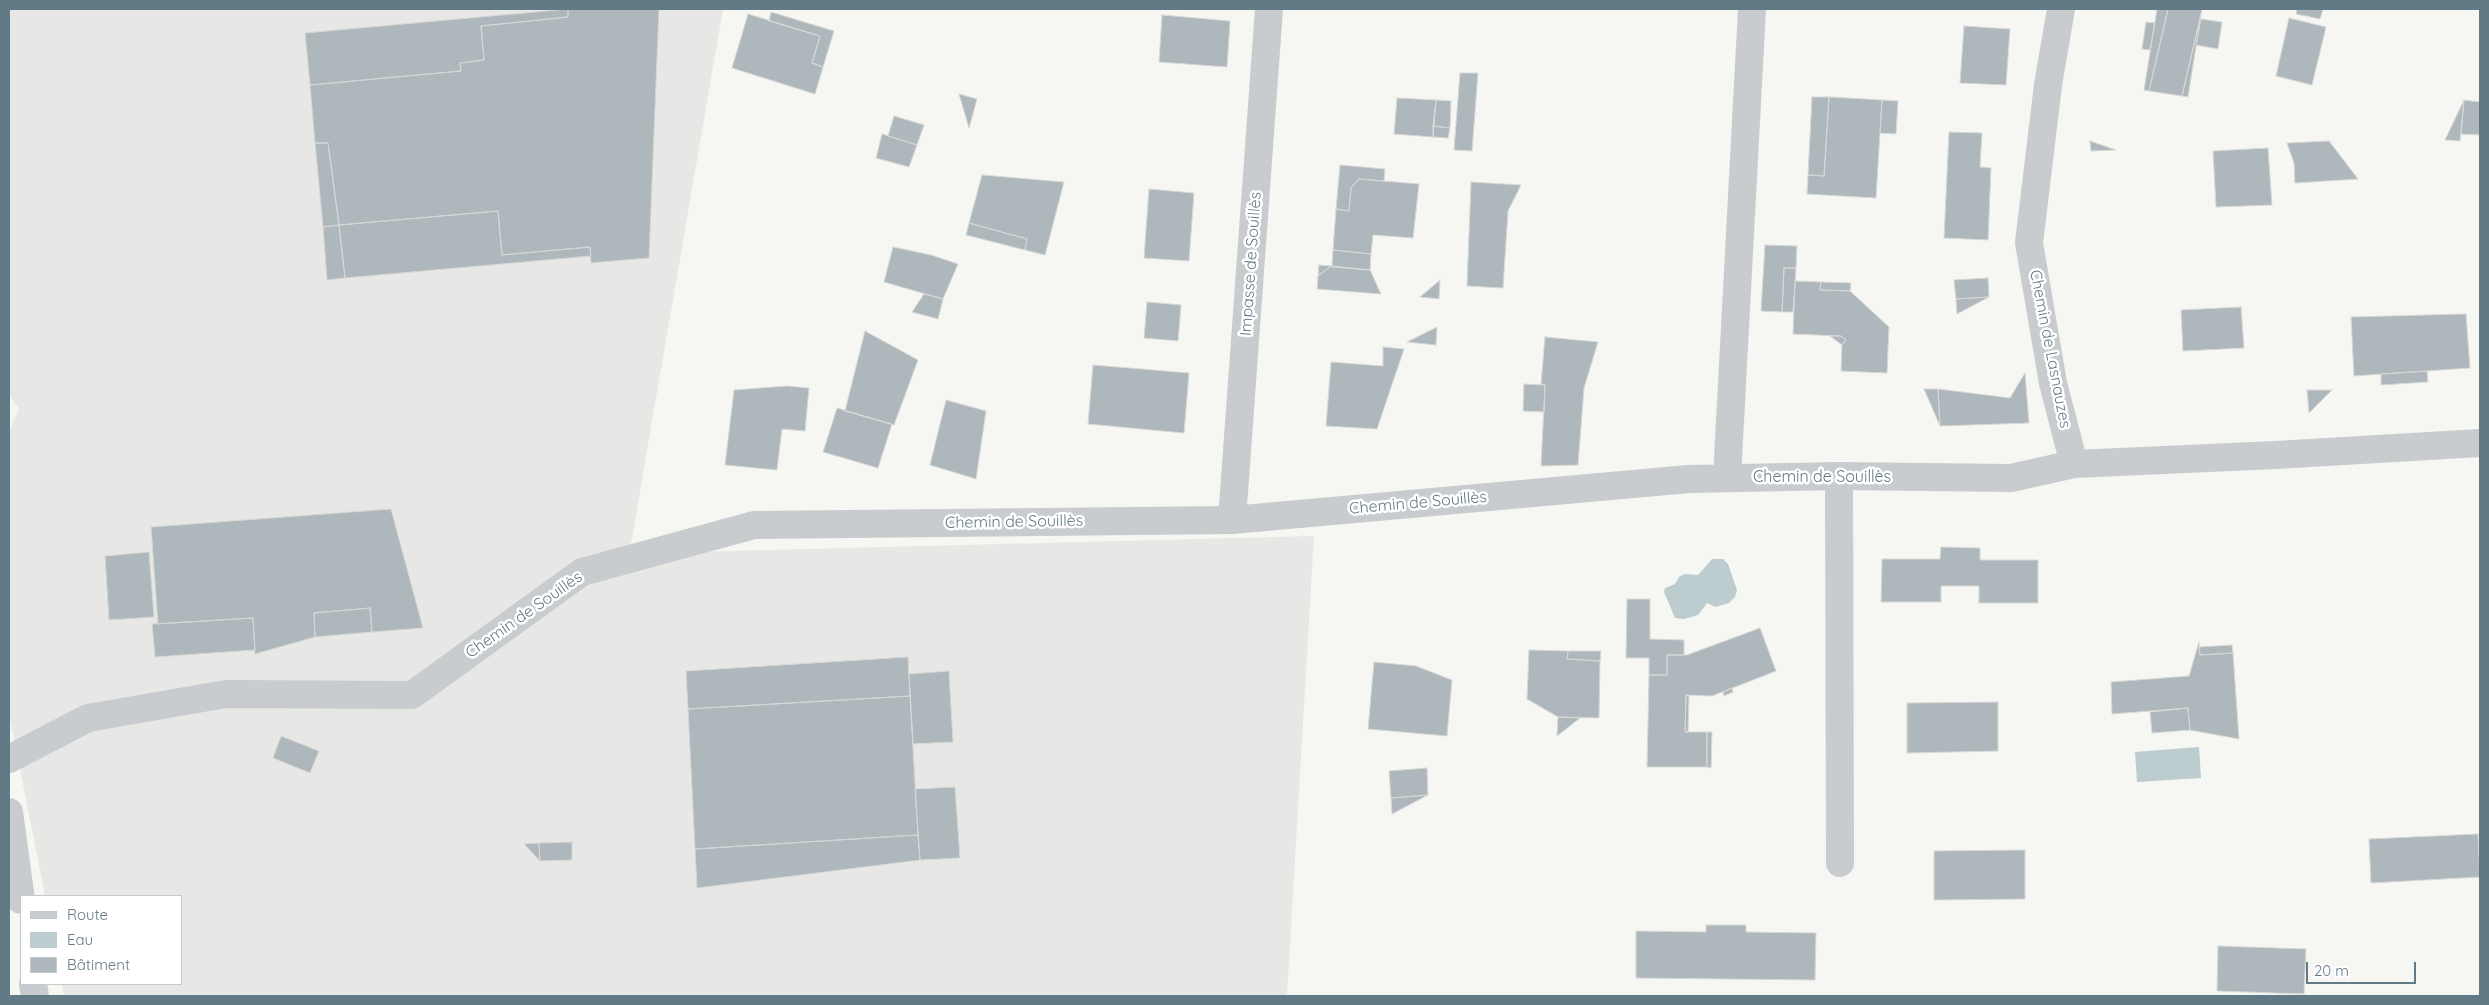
<!DOCTYPE html>
<meta charset="utf-8">
<style>
body{margin:0}
#map{position:relative;width:2489px;height:1005px;overflow:hidden;background:#f6f6f2;font-family:Quicksand,sans-serif}
canvas{display:block}
.frame{position:absolute;inset:0;border:10px solid #627a86;pointer-events:none}
.legend{position:absolute;left:20px;top:895px;width:162px;height:90px;box-sizing:border-box;background:#fff;border:1px solid #c0cacf;margin:0;padding:6px 9px;list-style:none;font-size:15px;color:#627a86}
.legend li{display:flex;align-items:center;gap:10px;height:25px}
.legend b{width:25px;border:1px solid #c0cacf}
.scale{position:absolute;left:2306px;top:962px;width:110px;height:22px;box-sizing:border-box;border:2px solid #627a86;border-top:0;padding-left:6px;font-size:15px;line-height:18px;white-space:nowrap;color:#627a86;-webkit-text-stroke:4px #fff;paint-order:stroke}
</style>
<div id="map">
<canvas width="2489" height="1005"></canvas>
<div class="frame"></div>
<ul class="legend">
<li><b style="height:6px;background:#c8ccce"></b>Route</li>
<li><b style="height:14px;background:#bdcccf"></b>Eau</li>
<li><b style="height:14px;background:#aeb8bc"></b>Bâtiment</li>
</ul>
<div class="scale">20 m</div>
</div>
<script>
const g = document.querySelector('canvas').getContext('2d');
g.lineJoin = 'round';
function fillPath(path, color) { g.fillStyle = color; g.fill(path, 'evenodd'); }
const poly = rows => new Path2D(rows.map(r => 'M' + r).join(''));
function strokePath(path, color, width, dash) { g.strokeStyle = color; g.lineWidth = width; g.lineCap = dash ? 'butt' : 'round'; g.setLineDash(dash || []); g.stroke(path); }
function write(font, color, halo, rows, align = 'center') {
  g.font = font + ' Quicksand,sans-serif'; g.lineWidth = 5; g.setLineDash([]); g.textBaseline = 'middle'; g.strokeStyle = halo; g.fillStyle = color; for (const [text, x, y, turn = 0] of rows) {
    g.save(); g.translate(x, y); g.rotate((+turn || 0) * Math.PI / 180); g.textAlign = isNaN(turn) ? turn : align; if (halo) g.strokeText(text, 0, 0); g.fillText(text, 0, 0); g.restore();
  }
}
const built = poly([
 [9,9,723,9,628,561,650,553,1314,536,1287,996,64,996,62,984,181,984,181,896,45,896,9,713,9,431,19,409,9,395]
]);
const water = poly([
 [1712,559,1723,559,1728,564,1737,590,1735,597,1729,603,1715,607,1707,603,1698,615,1684,619,1675,618,1664,592,1665,588,1675,584,1679,577,1684,574,1698,575],
 [2199,747,2201,778,2137,782,2135,752]
]);
const building = poly([
 [568,9,568,17,481,26,484,60,460,63,461,71,310,85,305,33,568,9],
 [568,9,659,9,649,258,591,263,590,247,502,255,498,211,339,225,328,143,315,143,310,85,461,71,460,63,484,60,481,26,568,17,568,9],
 [2157,9,2168,9,2149,91,2144,90,2157,9],
 [2168,9,2202,9,2182,96,2149,91,2168,9],
 [2297,9,2323,9,2320,19,2296,14,2297,9],
 [771,12,834,31,823,67,812,63,820,36,769,21,771,12],
 [748,14,820,36,812,63,823,67,815,94,732,68,748,14],
 [1162,15,1230,21,1227,67,1159,62,1162,15],
 [2201,15,2188,97,2182,96,2201,15],
 [2289,18,2326,27,2312,85,2276,76,2289,18],
 [2201,19,2222,22,2218,49,2196,45,2201,19],
 [2146,22,2155,23,2150,50,2142,49,2146,22],
 [1964,26,2010,29,2006,85,1960,83,1964,26],
 [1460,73,1478,73,1472,151,1454,150,1460,73],
 [959,94,977,99,969,128,959,94],
 [1812,97,1829,97,1824,176,1808,175,1812,97],
 [1829,97,1882,100,1876,198,1807,194,1808,175,1824,176,1829,97],
 [1397,98,1436,100,1433,137,1394,134,1397,98],
 [1436,100,1451,101,1450,128,1433,126,1436,100],
 [1882,100,1898,101,1896,134,1880,133,1882,100],
 [2464,100,2460,141,2445,140,2464,100],
 [2464,100,2480,102,2480,135,2461,134,2464,100],
 [894,116,924,125,917,145,888,136,894,116],
 [1433,126,1450,128,1448,138,1433,137,1433,126],
 [1949,132,1982,133,1980,167,1991,168,1988,240,1944,238,1949,132],
 [882,134,917,145,909,167,876,158,882,134],
 [2090,141,2116,150,2091,151,2090,141],
 [2329,141,2358,179,2295,183,2294,163,2287,143,2329,141],
 [315,143,328,143,339,225,323,227,315,143],
 [2268,148,2272,205,2216,207,2213,151,2268,148],
 [1340,165,1385,169,1384,181,1359,179,1351,188,1349,211,1336,209,1340,165],
 [982,175,1064,182,1045,255,1025,250,1027,239,969,223,982,175],
 [1359,179,1419,184,1413,238,1373,235,1371,254,1333,250,1336,209,1349,211,1351,188,1359,179],
 [1471,182,1521,185,1508,211,1503,288,1467,286,1471,182],
 [1149,189,1194,193,1189,261,1144,258,1149,189],
 [498,211,502,255,590,247,591,256,345,278,339,225,498,211],
 [969,223,1027,239,1025,250,966,235,969,223],
 [339,225,345,278,327,280,323,227,339,225],
 [1765,245,1797,246,1796,268,1784,268,1782,312,1761,311,1765,245],
 [893,247,931,255,958,264,943,299,884,282,893,247],
 [1333,250,1371,254,1370,270,1332,267,1333,250],
 [1319,265,1331,266,1318,276,1319,265],
 [1331,266,1370,270,1381,294,1317,289,1318,276,1331,266],
 [1784,268,1796,268,1793,312,1782,312,1784,268],
 [1988,278,1989,297,1956,299,1954,280,1988,278],
 [1440,280,1439,299,1420,297,1440,280],
 [1795,281,1821,282,1820,290,1850,291,1889,327,1887,373,1841,371,1842,345,1846,340,1841,336,1793,334,1795,281],
 [1821,282,1851,283,1850,291,1820,290,1821,282],
 [924,294,943,299,938,319,912,312,924,294],
 [1989,297,1957,314,1956,299,1989,297],
 [1147,302,1181,305,1178,341,1144,338,1147,302],
 [2241,307,2244,348,2183,351,2181,310,2241,307],
 [2466,314,2470,368,2354,376,2351,317,2466,314],
 [1437,327,1436,345,1407,342,1437,327],
 [865,331,918,360,894,425,845,411,865,331],
 [1830,336,1841,336,1846,340,1842,345,1830,336],
 [1545,337,1598,342,1584,388,1578,465,1541,466,1545,385,1541,384,1545,337],
 [1383,347,1404,349,1377,429,1326,426,1331,362,1383,366,1383,347],
 [1093,365,1189,373,1184,433,1088,424,1093,365],
 [2427,371,2428,382,2381,385,2381,374,2427,371],
 [2025,373,2029,423,1940,426,1938,389,2010,398,2025,373],
 [1524,384,1545,385,1544,412,1523,411,1524,384],
 [787,386,809,388,805,431,782,429,777,470,725,465,734,390,787,386],
 [1924,389,1938,389,1940,426,1924,389],
 [2307,390,2332,390,2309,413,2307,390],
 [946,400,986,411,976,479,930,465,946,400],
 [837,408,892,424,878,468,823,452,837,408],
 [391,509,423,628,372,632,370,608,314,613,315,637,255,654,253,618,158,624,151,527,391,509],
 [1941,547,1980,548,1980,560,2038,560,2038,603,1979,603,1979,586,1941,586,1941,602,1881,602,1882,559,1940,559,1941,547],
 [149,552,154,617,109,620,105,556,149,552],
 [1627,599,1650,599,1650,639,1684,640,1684,655,1667,655,1667,675,1649,675,1649,658,1626,658,1627,599],
 [370,608,372,632,315,637,314,613,370,608],
 [253,618,255,650,155,657,152,624,253,618],
 [1760,628,1776,671,1712,696,1686,695,1685,732,1707,732,1707,767,1647,767,1649,675,1667,675,1667,655,1687,655,1760,628],
 [2199,642,2200,655,2233,653,2239,739,2190,730,2188,708,2112,714,2111,682,2189,676,2199,642],
 [2232,645,2233,653,2200,655,2199,647,2232,645],
 [1529,650,1568,651,1567,659,1600,661,1599,718,1558,717,1527,699,1529,650],
 [1568,651,1601,651,1600,661,1567,659,1568,651],
 [908,657,910,696,688,709,686,671,908,657],
 [1374,662,1416,666,1452,680,1447,736,1368,729,1374,662],
 [949,671,953,742,913,744,909,674,949,671],
 [1732,688,1733,692,1724,696,1723,692,1732,688],
 [1686,695,1689,696,1688,732,1685,732,1686,695],
 [910,696,918,835,695,849,688,709,910,696],
 [1998,702,1998,751,1907,753,1907,703,1998,702],
 [2188,708,2190,730,2152,733,2150,712,2188,708],
 [1558,717,1580,718,1557,736,1558,717],
 [1707,732,1712,732,1711,768,1707,767,1707,732],
 [281,736,319,751,310,773,273,758,281,736],
 [1427,768,1428,795,1391,798,1389,771,1427,768],
 [955,787,960,858,920,860,915,789,955,787],
 [1428,795,1392,814,1391,798,1428,795],
 [2478,834,2480,877,2371,883,2369,839,2478,834],
 [918,835,920,860,697,888,695,849,918,835],
 [572,842,572,860,540,861,539,843,572,842],
 [539,843,540,861,524,844,539,843],
 [2025,850,2025,899,1934,900,1934,851,2025,850],
 [1706,925,1746,925,1746,932,1816,933,1815,980,1636,978,1636,931,1706,932,1706,925],
 [2218,946,2306,949,2304,994,2217,991,2218,946]
]);
const minor = poly([
 [2061,9,2048,85,2029,243,2053,383,2074,464],
 [1839,476,1840,863],
 [1727,477,1752,9],
 [1232,520,1269,9],
 [9,759,88,718,226,694,412,695,582,572,754,525,1232,520,1689,479,1839,476,2011,478,2074,464,2276,455,2480,443],
 [9,812,21,900],
 [33,984,35,996]
]);
const streetNames = [
 ["Impasse de Souillès",1251,264,-86],
 ["Chemin de Lasnauzes",2050,349,79],
 ["Chemin de Souillès",1822,477],
 ["Chemin de Souillès",1418,503,-5],
 ["Chemin de Souillès",1014,522,-1],
 ["Chemin de Souillès",524,615,-35]
];
fillPath(built, '#e7e7e5');
fillPath(water, '#bdcccf');
fillPath(building, '#aeb8bc');
strokePath(building, '#d7d7d5', 1);
strokePath(minor, '#c8ccce', 28);
write('16px', '#627a86', '#fff', streetNames);
</script>
